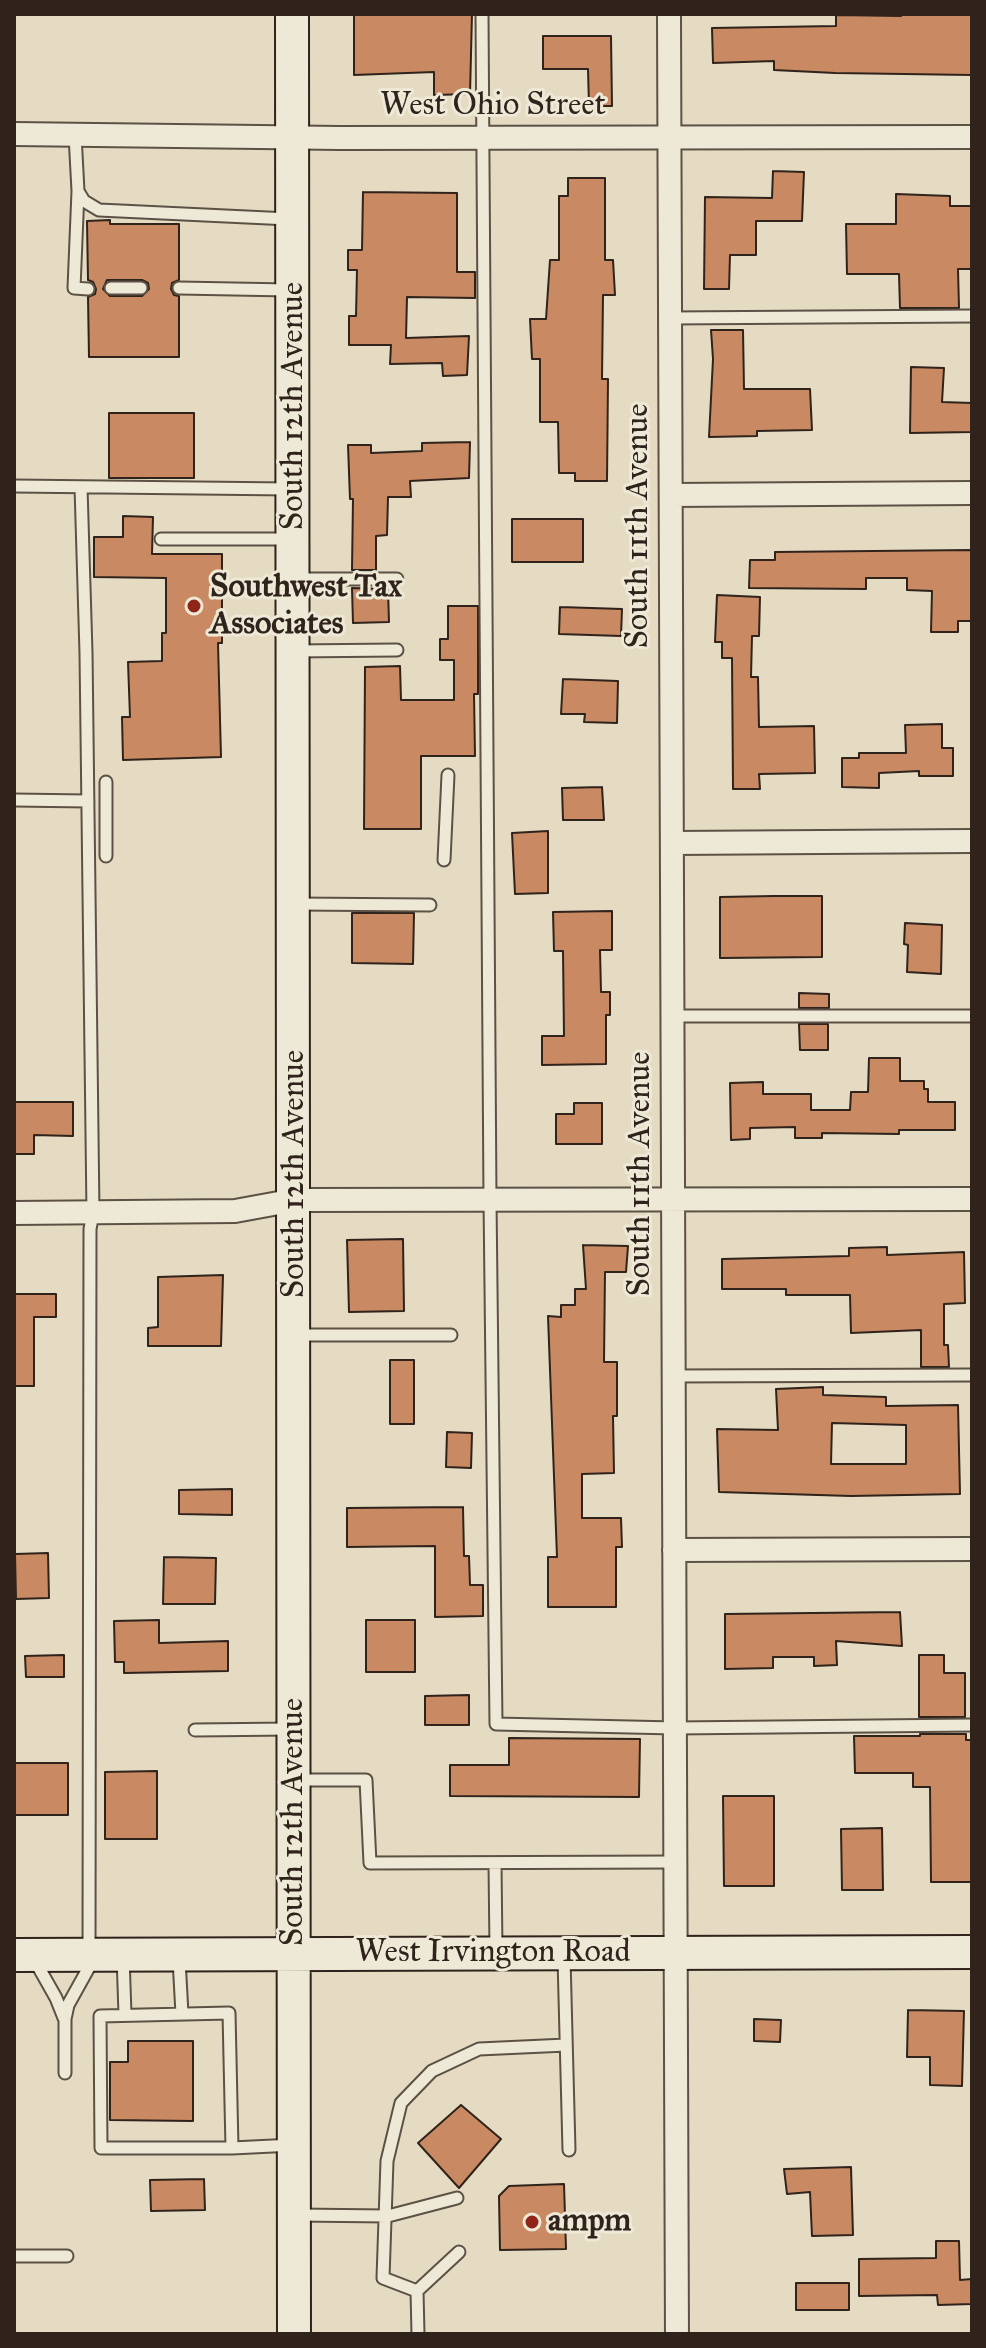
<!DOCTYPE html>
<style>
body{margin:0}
#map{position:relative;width:986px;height:2348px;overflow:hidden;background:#e5dbc2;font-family:"IM FELL Great Primer",serif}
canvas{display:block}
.frame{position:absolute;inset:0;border:16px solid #2f231b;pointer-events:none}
</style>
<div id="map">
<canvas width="986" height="2348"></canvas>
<div class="frame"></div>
</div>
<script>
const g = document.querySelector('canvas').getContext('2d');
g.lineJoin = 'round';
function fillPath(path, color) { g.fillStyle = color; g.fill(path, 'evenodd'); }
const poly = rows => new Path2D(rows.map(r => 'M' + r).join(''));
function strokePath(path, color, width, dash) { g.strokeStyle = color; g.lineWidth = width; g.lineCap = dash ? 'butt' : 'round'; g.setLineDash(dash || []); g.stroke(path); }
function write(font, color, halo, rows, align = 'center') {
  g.font = font + ' "IM FELL Great Primer",serif'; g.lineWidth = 6; g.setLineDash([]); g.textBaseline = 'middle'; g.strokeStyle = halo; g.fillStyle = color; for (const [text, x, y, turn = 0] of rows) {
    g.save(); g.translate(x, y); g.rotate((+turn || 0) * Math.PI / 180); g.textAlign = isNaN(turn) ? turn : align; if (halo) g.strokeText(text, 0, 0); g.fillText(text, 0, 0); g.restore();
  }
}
const building = poly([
 [354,14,472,14,470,94,434,95,434,72,354,75,354,14],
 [901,14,972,14,972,75,835,73,774,70,774,61,713,63,712,28,836,26,836,15,901,16,901,14],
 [543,36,611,36,612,106,589,106,588,69,543,69,543,36],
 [773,171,804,172,802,221,756,221,756,255,730,255,729,289,704,289,705,197,772,198,773,171],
 [568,178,605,178,605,260,613,260,615,295,603,295,602,379,608,379,607,481,575,481,575,473,559,473,558,422,540,422,540,359,532,359,530,319,546,319,550,260,559,260,559,196,568,196,568,178],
 [363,192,457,193,457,272,475,272,475,298,407,297,406,338,469,336,467,375,443,376,442,363,390,364,391,345,349,345,349,316,356,316,357,270,348,270,348,250,362,250,363,192],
 [896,194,950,196,950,206,972,206,972,269,958,269,959,308,900,308,899,274,847,274,846,224,896,224,896,194],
 [110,220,110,224,179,224,179,280,172,283,171,289,174,295,179,296,179,357,89,357,88,297,95,294,96,289,93,282,88,280,87,221,110,220],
 [107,280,142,280,148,283,149,289,142,296,110,296,103,289,107,280],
 [711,330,743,330,744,389,810,389,812,430,757,431,757,436,709,437,713,359,711,330],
 [911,367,944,368,942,402,972,403,972,432,910,433,911,367],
 [109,413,194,413,194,478,109,478,109,413],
 [470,442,469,478,410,481,411,497,388,497,387,535,376,536,376,570,352,570,353,499,350,499,348,445,371,445,371,453,422,451,422,443,470,442],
 [123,516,153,517,152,554,222,554,222,643,218,643,221,757,123,760,122,717,130,717,128,662,162,661,162,633,166,633,166,578,94,577,94,537,123,537,123,516],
 [512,519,583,519,583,562,512,562,512,519],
 [972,550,972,621,958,621,958,632,931,632,932,591,907,590,907,578,866,578,866,589,749,588,750,560,775,560,775,552,972,550],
 [352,588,388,589,389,622,353,623,352,588],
 [717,595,760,597,759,636,752,636,751,677,758,677,759,727,814,726,815,773,759,774,760,789,733,789,732,658,722,658,722,642,715,642,717,595],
 [448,606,478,606,478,694,474,694,475,756,421,756,421,829,364,829,365,667,400,666,401,700,454,700,454,660,440,660,440,639,448,639,448,606],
 [560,607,622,609,621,636,559,634,560,607],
 [563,679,618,681,617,723,584,722,585,714,561,714,563,679],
 [942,724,942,748,953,748,953,776,919,776,919,771,879,773,879,788,842,787,842,758,859,758,859,753,906,753,905,725,942,724],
 [602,787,604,820,563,820,562,788,602,787],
 [548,831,548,893,515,894,512,833,548,831],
 [774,896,822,896,822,957,720,958,720,897,774,896],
 [612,911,612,950,600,950,601,992,610,992,610,1015,606,1015,606,1064,542,1065,542,1036,564,1036,563,951,554,951,553,912,612,911],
 [352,913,414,913,413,964,352,963,352,913],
 [905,923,942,925,941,974,907,972,908,945,904,944,905,923],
 [799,993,829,994,829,1008,799,1008,799,993],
 [799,1024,828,1024,828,1050,800,1050,799,1024],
 [869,1058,900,1058,900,1081,924,1081,924,1089,928,1089,928,1102,955,1102,955,1130,899,1130,899,1134,822,1133,822,1138,795,1138,795,1127,750,1128,750,1139,731,1140,730,1083,763,1082,763,1094,811,1094,811,1110,850,1110,851,1092,868,1092,869,1058],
 [14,1102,73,1102,73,1136,34,1135,34,1154,14,1154,14,1102],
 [574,1103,602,1103,602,1144,556,1144,556,1114,574,1114,574,1103],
 [403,1239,404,1311,349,1312,347,1240,403,1239],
 [583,1245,628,1246,626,1272,605,1272,604,1362,617,1362,617,1416,613,1416,614,1473,582,1474,582,1518,621,1518,622,1547,616,1547,616,1607,548,1607,548,1557,557,1557,548,1316,561,1317,561,1305,575,1305,575,1289,586,1289,583,1245],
 [887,1247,887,1255,964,1252,965,1303,944,1304,944,1345,948,1345,949,1367,921,1367,921,1330,851,1333,850,1295,786,1295,786,1289,722,1289,722,1259,849,1256,849,1248,887,1247],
 [223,1275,221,1346,148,1346,148,1328,158,1327,158,1277,223,1275],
 [14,1294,56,1294,56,1317,34,1317,34,1386,14,1386,14,1294],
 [390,1360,414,1360,414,1424,390,1424,390,1360],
 [823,1387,823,1395,886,1397,886,1406,958,1405,960,1494,851,1496,719,1492,717,1429,778,1430,776,1389,823,1387],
 [832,1423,906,1425,906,1464,831,1464,832,1423],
 [447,1432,472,1433,471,1468,446,1467,447,1432],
 [232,1489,232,1515,179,1514,179,1490,232,1489],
 [463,1507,464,1556,469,1556,470,1585,483,1585,483,1616,435,1617,435,1546,347,1547,347,1508,463,1507],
 [48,1553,49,1598,16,1599,15,1554,48,1553],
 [164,1557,216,1558,215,1604,163,1604,164,1557],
 [900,1612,902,1646,836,1641,837,1665,814,1666,814,1657,773,1657,773,1668,725,1669,725,1614,900,1612],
 [159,1620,159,1643,228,1641,228,1671,124,1673,124,1662,115,1662,114,1621,159,1620],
 [366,1620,415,1620,415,1672,366,1672,366,1620],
 [64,1655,64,1677,26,1677,25,1656,64,1655],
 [919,1655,944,1655,944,1673,965,1673,965,1717,919,1717,919,1655],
 [469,1695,469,1725,425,1725,425,1696,469,1695],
 [920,1734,966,1734,966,1740,971,1740,972,1882,931,1882,930,1787,913,1787,913,1773,855,1773,854,1736,920,1736,920,1734],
 [509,1738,640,1739,639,1797,450,1796,450,1765,509,1765,509,1738],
 [14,1763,68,1763,68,1815,14,1815,14,1763],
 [157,1771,157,1839,105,1839,105,1772,157,1771],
 [723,1796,774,1796,774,1886,724,1886,723,1796],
 [882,1828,883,1890,842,1890,841,1829,882,1828],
 [908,2010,964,2011,962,2086,930,2085,930,2057,907,2057,908,2010],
 [754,2019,781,2020,780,2042,754,2041,754,2019],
 [128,2041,193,2041,193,2121,110,2120,110,2062,128,2062,128,2041],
 [461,2105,501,2139,459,2188,418,2143,461,2105],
 [851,2167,853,2235,812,2236,810,2192,787,2194,784,2169,851,2167],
 [204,2179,205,2210,151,2211,150,2180,204,2179],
 [564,2184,566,2249,500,2250,499,2196,509,2186,564,2184],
 [936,2241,959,2241,960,2280,972,2279,972,2304,938,2305,937,2295,859,2296,859,2259,936,2258,936,2241],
 [796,2283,849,2283,849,2310,796,2310,796,2283]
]);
const lane = poly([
 [482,14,490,1200,496,1724,675,1728,972,1725],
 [75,135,78,191,84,201,99,210,289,219],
 [78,191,74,288,88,289],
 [111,288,141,288],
 [179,288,289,290],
 [670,318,972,316],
 [14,486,289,489],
 [81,487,86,653,93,1213,90,1229,89,1954],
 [161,539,288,539],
 [294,579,397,579],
 [294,651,397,650],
 [106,782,106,856],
 [14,800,88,801],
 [444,860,448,775],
 [295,904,430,905],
 [673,1016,972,1016],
 [295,1335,451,1335],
 [673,1376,972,1375],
 [195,1730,291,1729],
 [295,1780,366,1780,370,1863,675,1862],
 [495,1863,496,1951],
 [123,1955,125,2015],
 [564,1958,569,2150],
 [34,1959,56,1998,64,2018],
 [179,1959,182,2014],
 [65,2073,65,2019,68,2005,93,1960],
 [232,2148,229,2013,100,2016,101,2148,232,2148,293,2145],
 [296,2215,388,2216,457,2198],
 [14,2256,67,2256],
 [417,2291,383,2278,387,2161,401,2103,432,2071,479,2049,566,2045],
 [418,2334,417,2291,459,2252]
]);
const street = poly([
 [669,14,677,2334],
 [14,134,340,138,972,137],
 [671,495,972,493],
 [673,843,972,841],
 [14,1213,235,1211,295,1200,972,1199],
 [674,1550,972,1549]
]);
const secondary = poly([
 [292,14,294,2334],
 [14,1955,972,1952]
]);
const markers = [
 [194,606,8,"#8f2418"],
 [532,2222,8,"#8f2418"]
];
const streetNames = [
 ["West Ohio Street",493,106],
 ["South 12th Avenue",294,406,-90],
 ["South 11th Avenue",639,526,-90],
 ["South 12th Avenue",295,1174,-90],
 ["South 11th Avenue",641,1174,-90],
 ["South 12th Avenue",294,1822,-90],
 ["West Irvington Road",493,1953]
];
const poiNames = [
 ["Southwest Tax",210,588],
 ["Associates",210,625],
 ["ampm",548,2222]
];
fillPath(building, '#c98a63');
strokePath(building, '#2f231b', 2);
strokePath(lane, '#5c5145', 15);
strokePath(street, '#5c5145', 26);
strokePath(secondary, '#2f231b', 36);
strokePath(lane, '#eee8d7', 11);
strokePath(street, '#eee8d7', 22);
strokePath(secondary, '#eee8d7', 32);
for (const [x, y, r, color] of markers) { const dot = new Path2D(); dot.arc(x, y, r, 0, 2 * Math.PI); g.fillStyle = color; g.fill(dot); strokePath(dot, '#eee8d7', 3); }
write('32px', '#2f231b', '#eee8d7', streetNames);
write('bold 32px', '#2f231b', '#eee8d7', poiNames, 'left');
</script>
